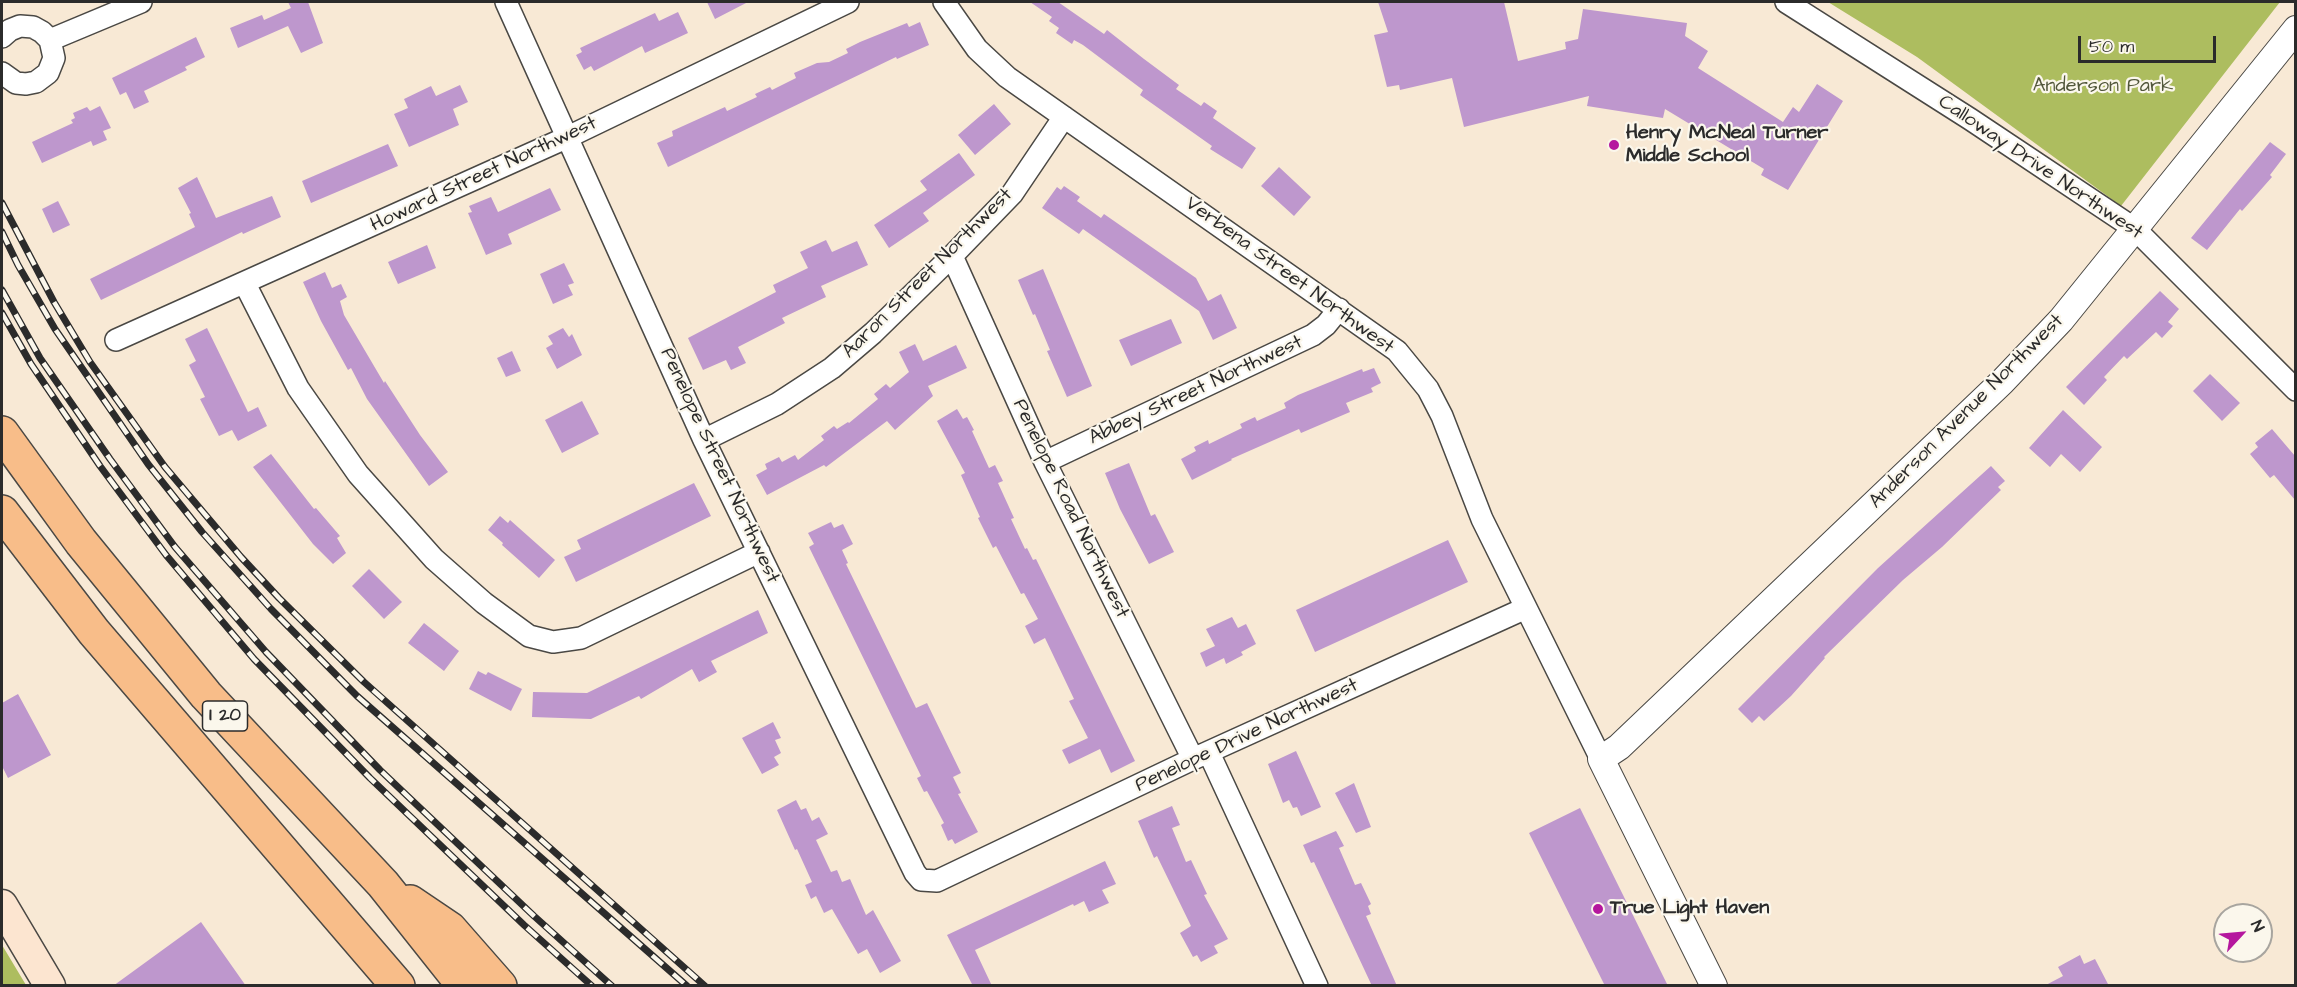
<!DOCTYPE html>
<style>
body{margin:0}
#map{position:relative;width:2297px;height:987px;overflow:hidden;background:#f8e9d5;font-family:"Architects Daughter",sans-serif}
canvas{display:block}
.frame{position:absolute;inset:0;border:3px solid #2b2b2b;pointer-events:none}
.north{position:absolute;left:2213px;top:903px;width:60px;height:60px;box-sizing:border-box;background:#fbf7ec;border:2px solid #a8a59f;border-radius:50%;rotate:64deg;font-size:16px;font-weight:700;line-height:24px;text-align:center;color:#2b2b2b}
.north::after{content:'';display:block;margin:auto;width:21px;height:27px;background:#b5179e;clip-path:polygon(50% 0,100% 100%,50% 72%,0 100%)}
.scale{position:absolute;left:2078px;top:36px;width:138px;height:27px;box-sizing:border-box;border:3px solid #2b2b2b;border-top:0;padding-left:8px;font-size:18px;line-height:21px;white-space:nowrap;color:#2b2b2b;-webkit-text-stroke:4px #fbf7ec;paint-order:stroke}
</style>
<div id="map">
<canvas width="2297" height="987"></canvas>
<div class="frame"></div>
<div class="north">N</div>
<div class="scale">50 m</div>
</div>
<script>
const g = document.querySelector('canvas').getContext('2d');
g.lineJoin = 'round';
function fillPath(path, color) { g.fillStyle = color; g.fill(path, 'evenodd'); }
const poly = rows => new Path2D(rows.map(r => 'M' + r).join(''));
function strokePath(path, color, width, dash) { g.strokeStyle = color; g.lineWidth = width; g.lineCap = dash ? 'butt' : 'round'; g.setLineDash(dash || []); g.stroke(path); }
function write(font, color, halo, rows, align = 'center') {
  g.font = font + ' "Architects Daughter",sans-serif'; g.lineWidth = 4.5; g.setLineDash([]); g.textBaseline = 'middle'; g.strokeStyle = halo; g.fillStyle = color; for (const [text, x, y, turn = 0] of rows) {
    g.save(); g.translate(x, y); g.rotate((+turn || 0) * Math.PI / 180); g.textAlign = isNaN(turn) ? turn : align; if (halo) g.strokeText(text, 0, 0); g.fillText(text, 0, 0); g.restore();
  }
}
const green = poly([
 [1828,2,2280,2,2121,206,1917,57],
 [2,945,26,985,2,985]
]);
const building = poly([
 [288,2,308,2,323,43,301,53,288,26,238,48,230,28,262,15,264,20,291,8],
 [707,2,748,2,715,19],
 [1030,2,1058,2,1104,34,1107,30,1144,59,1179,85,1176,89,1201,106,1204,102,1217,111,1213,118,1256,148,1242,169,1210,149,1212,146,1140,95,1143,90,1083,45,1074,40,1072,44,1056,33,1059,28,1049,21,1052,17],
 [1378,2,1504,2,1518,61,1566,49,1565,42,1578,39,1583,9,1687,23,1685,36,1708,51,1698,68,1783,122,1793,107,1799,112,1817,84,1843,101,1788,190,1761,175,1764,169,1665,109,1663,118,1587,106,1589,96,1464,127,1452,78,1400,90,1399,85,1387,87,1374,35,1388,32],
 [678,12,688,33,645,53,642,46,594,71,591,66,584,70,576,55,582,52,580,48,655,13,659,21],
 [920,22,929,45,897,59,896,57,668,167,657,143,673,136,672,131,725,107,727,111,757,97,755,94,770,87,772,90,796,78,794,73,817,63,829,62,848,53,846,49,860,42,907,23,909,27],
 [196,37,205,57,185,67,187,70,144,91,149,102,134,109,126,92,120,95,112,78],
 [460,85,468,102,453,109,459,125,409,147,394,114,408,108,404,99,431,86,436,96],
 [994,104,1011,124,975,155,958,135],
 [100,106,111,128,103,131,107,140,93,146,91,141,42,163,32,142,73,123,71,120,75,118,73,113,87,107,90,111],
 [2270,142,2286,154,2270,175,2272,177,2242,211,2240,209,2207,250,2191,238],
 [388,144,398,166,311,203,302,181],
 [959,153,975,175,923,213,929,221,889,248,874,225,927,190,920,181],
 [1279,167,1311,197,1294,216,1261,186],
 [197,177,216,218,272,196,281,217,243,234,242,232,101,300,90,279,195,227,189,214,191,213,178,188],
 [1064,186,1080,197,1077,201,1101,218,1104,214,1196,278,1208,301,1221,294,1237,328,1213,340,1199,311,1083,229,1079,234,1042,208,1057,187,1061,190],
 [550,188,561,210,508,234,512,244,486,255,468,213,472,212,469,206,491,197,498,212],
 [58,201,70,225,53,233,42,209],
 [826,240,832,252,857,241,868,265,821,286,826,297,782,318,785,323,738,347,746,363,731,370,726,360,703,370,688,338,776,292,773,285,808,268,800,252],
 [427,245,436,268,398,284,388,262],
 [564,263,574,283,568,285,573,295,553,304,540,274],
 [1043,269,1092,386,1067,397,1047,351,1050,350,1035,314,1033,315,1018,280],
 [325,272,332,288,341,284,347,297,340,301,344,315,384,383,385,381,420,435,448,472,429,486,367,399,351,368,348,370,321,321,303,282],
 [2160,291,2179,309,2168,322,2173,326,2162,338,2156,332,2127,359,2124,356,2104,377,2107,380,2084,405,2066,387],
 [1171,319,1182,343,1131,366,1119,340],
 [207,328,248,412,258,407,267,426,238,441,232,430,219,436,200,399,205,397,189,365,196,361,185,339],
 [563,328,569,337,572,334,582,355,557,369,546,348,553,344,548,336],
 [915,344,923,361,956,345,967,368,928,386,933,396,895,430,887,421,826,467,824,465,767,495,756,475,767,469,765,464,779,457,782,462,795,455,798,460,824,440,821,436,834,426,837,429,848,422,849,423,878,399,874,394,886,384,890,388,909,372,899,352],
 [512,351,521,371,506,377,497,358],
 [1374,368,1381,383,1371,388,1373,392,1346,403,1350,412,1301,433,1299,429,1231,459,1232,460,1192,480,1181,459,1196,451,1194,447,1208,440,1209,444,1242,428,1240,424,1255,417,1257,421,1286,408,1284,403,1298,395,1362,369,1363,372],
 [2210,374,2240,403,2222,421,2193,391],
 [582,401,599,434,562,453,545,420],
 [957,409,963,419,967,417,974,430,972,431,989,468,995,465,1003,481,998,483,1014,518,1011,519,1025,549,1027,548,1033,560,1036,559,1135,761,1111,773,1100,749,1069,764,1062,750,1088,738,1069,701,1074,699,1045,638,1034,644,1025,626,1038,619,1024,593,1021,594,996,546,993,548,978,518,980,517,961,475,965,473,937,421],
 [2063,410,2102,447,2080,472,2061,454,2050,467,2029,448],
 [2272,429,2295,456,2295,500,2274,475,2270,478,2250,454,2258,447,2255,443],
 [271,454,314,509,316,508,340,536,337,538,346,553,333,564,313,544,253,467],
 [1129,463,1151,516,1155,514,1174,552,1149,564,1120,509,1105,473],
 [1991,466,2005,481,1998,487,2001,490,1942,547,1903,580,1824,657,1825,658,1791,696,1764,721,1759,716,1752,723,1738,709,1878,568],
 [694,483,711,516,576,582,564,557,581,549,577,540],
 [500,516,508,523,510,520,555,560,539,578,502,545,503,543,488,530],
 [831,522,834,528,843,524,853,544,842,550,848,563,846,564,916,708,927,703,961,773,953,777,961,793,958,794,978,832,955,844,952,839,948,841,941,825,944,823,927,791,924,792,917,778,921,776,809,547,814,544,808,533],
 [1448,540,1468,582,1315,652,1296,610],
 [369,569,402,602,384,619,352,586],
 [758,610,768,633,711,661,717,672,699,682,692,669,641,699,639,696,591,719,532,717,533,692,587,693],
 [1232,617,1238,628,1246,624,1256,644,1241,652,1243,655,1226,664,1224,658,1206,667,1200,653,1215,646,1206,629],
 [424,623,459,651,444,671,408,643],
 [478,671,486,675,488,672,522,689,511,711,469,689],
 [18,694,51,755,8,778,2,766,2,703],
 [773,722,781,738,775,740,781,753,774,757,779,765,762,774,742,738],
 [1296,751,1321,807,1301,816,1297,807,1293,808,1289,800,1283,803,1268,764],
 [1354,783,1371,827,1356,833,1335,793],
 [796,800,801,810,806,808,812,821,819,817,828,834,816,840,831,872,837,870,842,882,850,879,866,915,873,910,901,961,880,973,867,949,858,954,832,909,824,913,816,896,811,899,805,885,812,882,797,849,795,850,777,810],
 [1172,806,1180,825,1172,828,1186,862,1191,860,1207,894,1204,895,1228,939,1214,946,1218,953,1201,962,1197,955,1193,957,1180,933,1191,926,1157,856,1154,858,1138,821],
 [1580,808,1668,986,1605,986,1529,833],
 [1336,831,1344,846,1339,848,1355,885,1361,883,1371,904,1368,906,1371,914,1366,916,1397,986,1372,986,1314,862,1311,863,1303,845],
 [1105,861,1116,884,1102,890,1109,903,1089,912,1084,901,1074,906,1073,904,975,950,992,986,973,986,947,935],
 [201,922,246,986,113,986],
 [2080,955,2084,964,2095,959,2109,986,2044,986,2063,976,2058,967]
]);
const minor = poly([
 [506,2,704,440,915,873,921,880,937,881,1193,759,1526,608],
 [944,2,977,49,1007,77,1397,351,1428,389,1442,416,1482,519,1601,759],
 [1786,2,1970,119,2135,229,2296,390],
 [2,37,10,30,20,26,33,27,42,32,50,40,54,58,48,73,36,82,26,84,16,83,2,73],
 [50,40,141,2],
 [952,256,1045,462,1193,759],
 [245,284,298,388,358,474,434,559,484,603,529,636,553,642,581,638,759,552],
 [116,340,568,137,848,2],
 [704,440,777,404,832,368,873,333,952,256,1012,194,1064,117],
 [1045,462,1313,335,1326,325,1339,309],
 [1209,753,1317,986]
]);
const tertiary = poly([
 [1714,986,1601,759,1619,747,2002,382,2061,320,2296,29]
]);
const secondary = poly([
 [2,905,50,986]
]);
const motorway = poly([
 [2,433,81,542,206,695,383,884,464,986],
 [2,512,94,632,398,986],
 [410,902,450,929,500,986]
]);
const rail = poly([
 [2,203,54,302,90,362,165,467,241,557,279,598,364,682,705,986],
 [2,232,18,265,55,329,148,464,202,532,271,609,357,696,687,986],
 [2,290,40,358,110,459,175,547,266,652,380,770,534,916,612,986],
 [2,313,31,364,100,466,166,555,254,659,370,778,524,925,592,986]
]);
const markers = [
 [1614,145,6,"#b5179e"],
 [1598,909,6,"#b5179e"]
];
const shields = [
 [225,716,45]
];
const shieldNames = [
 ["I 20",225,716]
];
const parkNames = [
 ["Anderson Park",2103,87]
];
const poiNames = [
 ["Henry McNeal Turner",1626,134],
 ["Middle School",1626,157],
 ["True Light Haven",1610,909]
];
const streetNames = [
 ["Calloway Drive Northwest",2040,168,34],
 ["Howard Street Northwest",484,175,-25],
 ["Aaron Street Northwest",928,274,-45],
 ["Verbena Street Northwest",1289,276,36],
 ["Abbey Street Northwest",1196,391,-25],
 ["Anderson Avenue Northwest",1967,412,-45],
 ["Penelope Street Northwest",719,466,65],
 ["Penelope Road Northwest",1070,509,64],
 ["Penelope Drive Northwest",1247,736,-25]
];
fillPath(green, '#adbd5f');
fillPath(building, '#be97cd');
strokePath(minor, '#4a4844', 24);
strokePath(tertiary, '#4a4844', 28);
strokePath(secondary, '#4a4844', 33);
strokePath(motorway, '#4a4844', 36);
strokePath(minor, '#fff', 21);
strokePath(tertiary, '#fff', 26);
strokePath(secondary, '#fce5d0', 30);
strokePath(motorway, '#f8bd89', 33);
strokePath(rail, '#2b2b2b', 7);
strokePath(rail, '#fbf7ec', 4.5, [14]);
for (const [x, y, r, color] of markers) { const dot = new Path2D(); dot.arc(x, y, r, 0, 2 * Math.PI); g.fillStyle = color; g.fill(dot); strokePath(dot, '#fbf7ec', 2); }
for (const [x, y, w] of shields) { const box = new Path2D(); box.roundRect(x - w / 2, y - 15, w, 30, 4.5); g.fillStyle = '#fbf7ec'; g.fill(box); strokePath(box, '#2b2b2b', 1.5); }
write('bold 18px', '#2b2b2b', null, shieldNames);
write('20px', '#52573b', '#fbf7ec', parkNames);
write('bold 20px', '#2b2b2b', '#fbf7ec', poiNames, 'left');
write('20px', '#2b2b2b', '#fbf7ec', streetNames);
</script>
